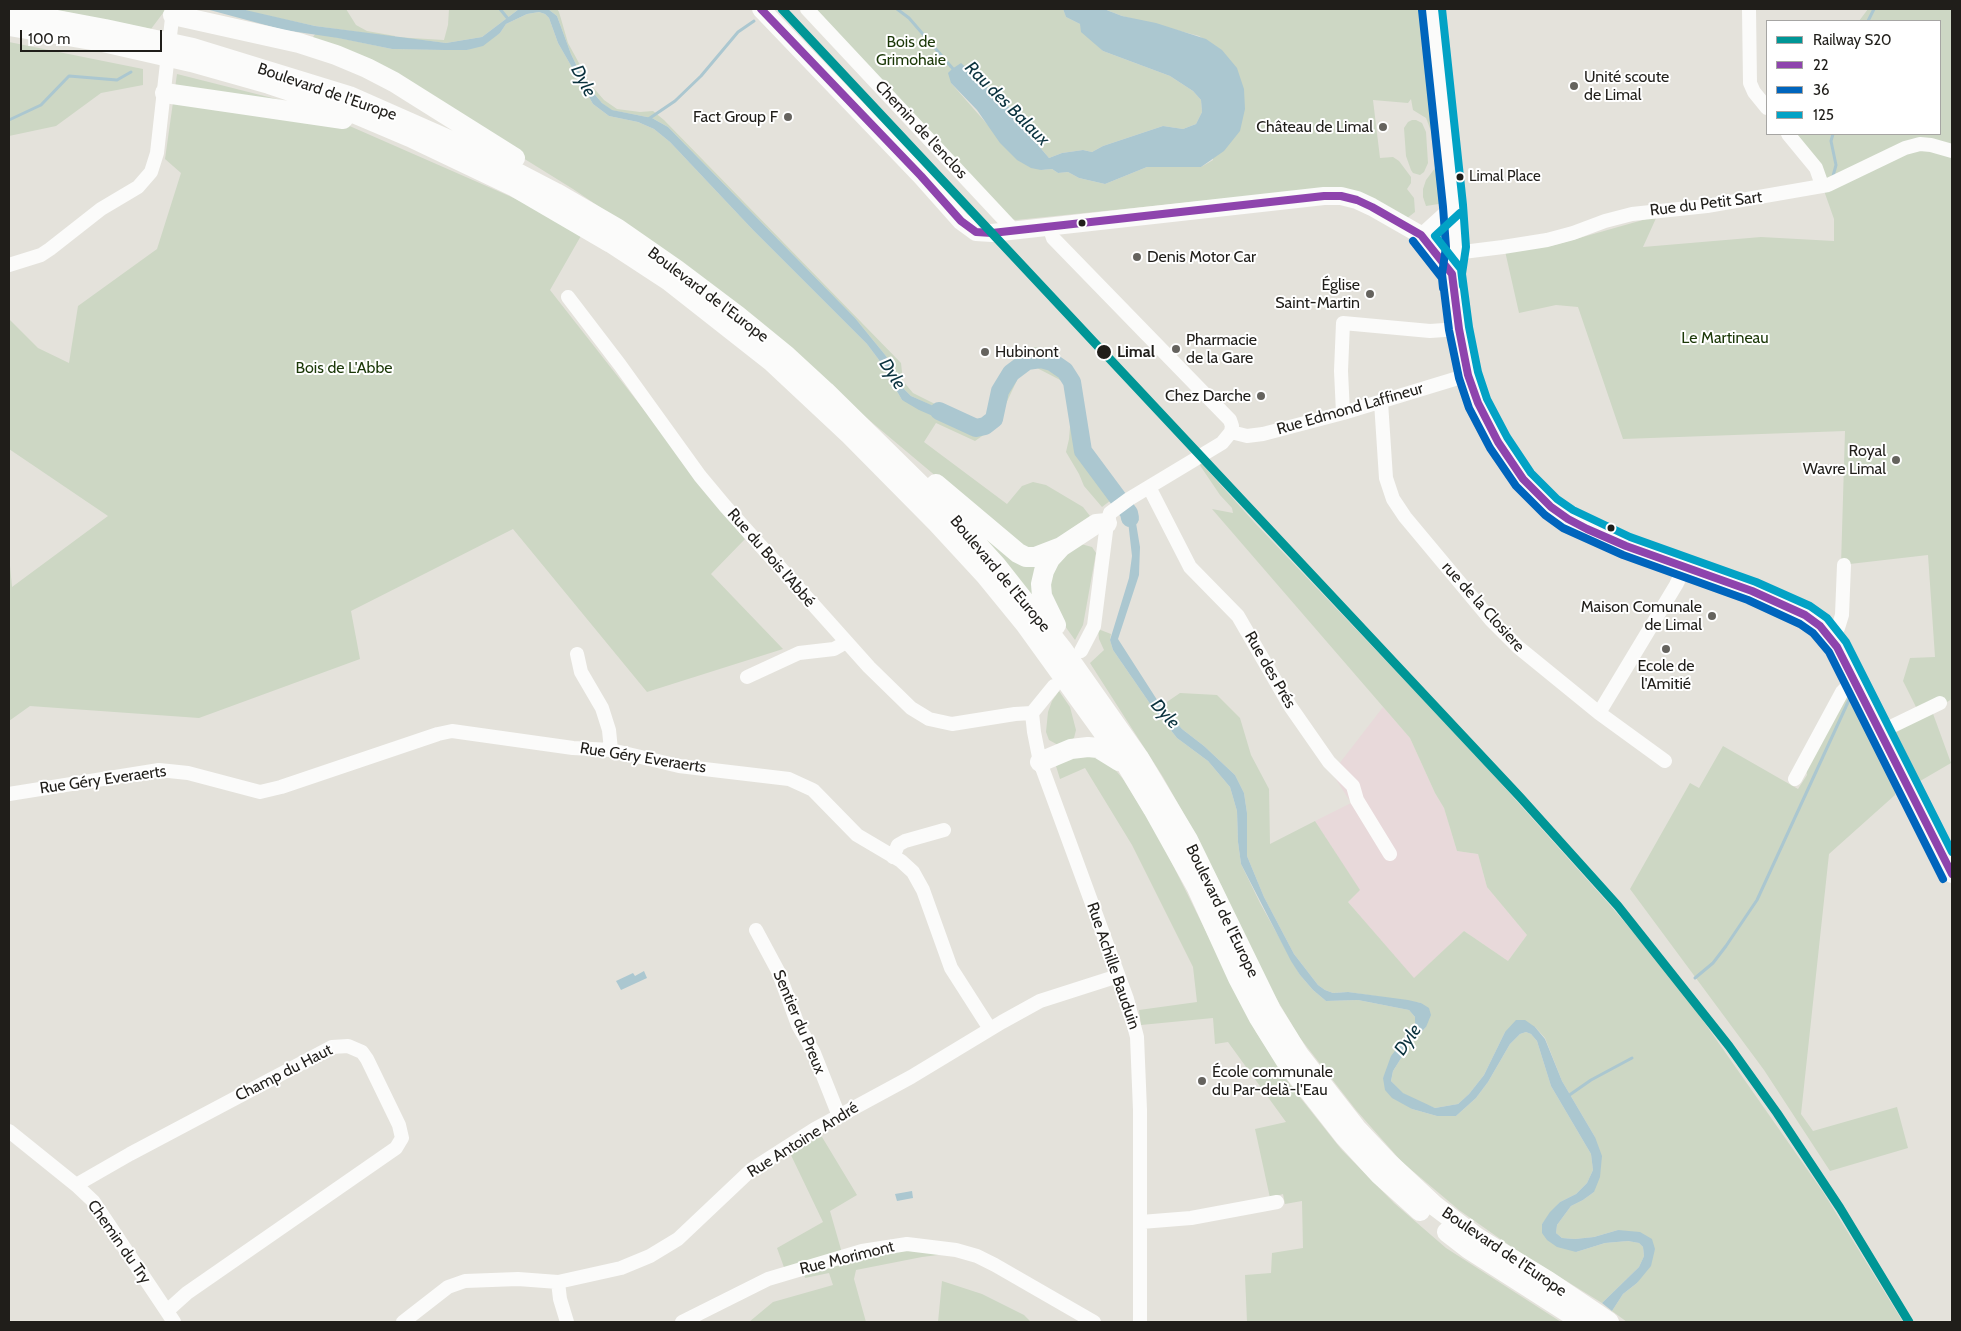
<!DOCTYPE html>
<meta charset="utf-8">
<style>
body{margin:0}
#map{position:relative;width:1961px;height:1331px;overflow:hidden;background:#e4e2db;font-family:Cabin,sans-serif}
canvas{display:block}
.frame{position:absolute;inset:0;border:10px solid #201e1a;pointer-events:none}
.legend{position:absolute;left:1766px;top:20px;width:175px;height:115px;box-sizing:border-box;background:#fff;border:1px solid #a6a5a3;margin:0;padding:6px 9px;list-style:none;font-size:15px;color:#201e1a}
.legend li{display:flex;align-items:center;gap:10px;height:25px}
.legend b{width:25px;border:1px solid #a6a5a3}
.scale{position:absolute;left:20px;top:30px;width:142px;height:22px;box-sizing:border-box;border:2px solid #201e1a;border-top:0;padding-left:6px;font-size:15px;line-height:18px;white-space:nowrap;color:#201e1a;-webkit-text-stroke:4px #fff;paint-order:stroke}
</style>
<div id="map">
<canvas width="1961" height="1331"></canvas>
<div class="frame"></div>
<ul class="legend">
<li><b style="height:6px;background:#009696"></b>Railway S20</li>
<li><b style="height:6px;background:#8e44ad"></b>22</li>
<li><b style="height:6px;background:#0065bd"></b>36</li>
<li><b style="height:6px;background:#02a2c5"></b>125</li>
</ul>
<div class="scale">100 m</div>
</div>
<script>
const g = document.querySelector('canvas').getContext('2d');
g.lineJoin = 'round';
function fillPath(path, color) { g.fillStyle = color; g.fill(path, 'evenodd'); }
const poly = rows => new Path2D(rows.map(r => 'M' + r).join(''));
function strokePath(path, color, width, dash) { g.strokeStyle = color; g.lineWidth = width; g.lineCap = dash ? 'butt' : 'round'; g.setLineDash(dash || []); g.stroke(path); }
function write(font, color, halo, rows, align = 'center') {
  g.font = font + ' Cabin,sans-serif'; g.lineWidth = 4; g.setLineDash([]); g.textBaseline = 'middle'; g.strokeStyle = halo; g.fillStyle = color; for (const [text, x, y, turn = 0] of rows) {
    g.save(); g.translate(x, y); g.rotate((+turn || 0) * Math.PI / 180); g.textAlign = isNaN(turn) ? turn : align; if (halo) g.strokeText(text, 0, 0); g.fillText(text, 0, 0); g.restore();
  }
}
const industrial = poly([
 [1383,707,1410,738,1435,793,1444,808,1457,851,1478,854,1487,887,1527,935,1508,961,1464,931,1414,979,1348,902,1359,890,1315,821,1351,803,1332,773]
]);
const green = poly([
 [51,9,166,9,151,29],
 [237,9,346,9,356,25,367,31,395,36,395,37,444,40,448,25,449,9,519,9,482,37,446,43,394,37,315,26],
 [548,9,557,9,559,12,568,43,591,85,604,100,617,109,640,112,653,111,664,120,901,363,903,381,913,393,959,416,981,421,989,415,1011,364,1034,347,1045,348,1057,356,1069,367,1076,380,1086,441,1123,491,1102,507,1084,486,1079,474,1066,452,1069,439,1072,403,1064,382,1037,368,1026,367,1019,376,995,427,975,441,936,423,924,442,1007,504,1022,486,1033,482,1046,485,1083,507,1090,516,1044,547,1033,549,1019,546,681,262,573,189,394,78,310,41,316,33,392,49,467,50,500,33,506,24,527,14,539,12,545,14,549,18,558,43,593,104,609,116,638,122,654,129,670,142,753,230,867,344,879,360,902,400,963,420,911,396,904,389,886,356,855,318,668,127,652,118,611,110,602,103,585,83,571,54,557,16],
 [813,9,1063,9,1066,17,1080,24,1103,51,1170,76,1193,91,1201,100,1202,112,1196,124,1183,129,1163,126,1103,146,1092,152,1083,150,1062,153,1049,158,1026,131,1010,108,989,89,951,83,987,124,1041,170,1052,169,1058,173,1068,172,1079,178,1105,184,1147,167,1201,167,1213,160,1213,45,1199,36,1122,16,1104,9,1425,9,1445,203,1426,206,1423,197,1423,189,1426,180,1435,168,1431,131,1426,118,1413,110,1411,99,1408,103,1373,100,1380,158,1393,157,1399,161,1411,177,1411,183,1407,189,1414,198,1415,212,1406,219,1356,191,1339,187,1016,220,1010,219],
 [1868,9,1952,9,1952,699,1932,711,1951,763,1915,784,1889,731,1920,715,1903,681,1910,658,1935,657,1928,555,1841,565,1845,431,1623,439,1578,307,1556,305,1519,313,1505,251,1551,246,1657,216,1643,247,1761,237,1834,241,1834,219,1822,185,1788,134,1940,134,1940,21,1859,21],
 [9,42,143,69,143,85,101,93,56,126,9,136],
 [177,74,304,106,532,206,582,234,550,290,648,415,703,489,745,539,711,574,783,649,647,692,513,529,351,611,360,659,199,718,30,706,9,721,9,555,12,587,108,516,9,449,9,319,38,348,69,363,78,306,157,249,181,173,165,159],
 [1412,120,1416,120,1422,123,1426,132,1428,163,1424,172,1420,175,1413,173,1411,170,1406,156,1404,128,1408,122],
 [1201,463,1254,522,1410,686,1496,778,1609,904,1676,982,1823,1192,1903,1322,1627,1322,1612,1311,1623,1294,1637,1283,1655,1249,1618,1230,1594,1237,1575,1239,1562,1238,1556,1233,1557,1225,1571,1206,1583,1200,1594,1192,1595,1137,1562,1081,1545,1038,1535,1027,1505,1032,1484,1075,1469,1094,1458,1104,1435,1108,1424,1104,1402,1093,1391,1081,1393,1071,1410,1044,1426,1027,1421,1003,1348,992,1333,993,1325,990,1318,985,1294,954,1264,897,1247,856,1247,813,1244,793,1235,775,1204,746,1182,729,1161,706,1180,693,1217,695,1240,718,1251,755,1269,789,1270,844,1315,821,1360,890,1348,902,1414,978,1464,931,1508,961,1527,935,1487,887,1478,854,1457,851,1444,808,1435,793,1410,738,1212,509,1233,513,1232,508,1220,495,1199,464],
 [952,503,1036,561,1037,604],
 [1081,544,1092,547,1096,553,1083,625,1075,640,1052,608,1050,566],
 [1098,629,1111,634,1110,640,1113,650,1153,708,1177,738,1208,761,1230,787,1237,811,1238,842,1241,864,1260,903,1300,975,1313,990,1326,1001,1358,1000,1409,1010,1415,1017,1415,1025,1383,1078,1412,1109,1437,1116,1456,1116,1476,1098,1488,1082,1510,1044,1520,1034,1526,1032,1531,1034,1537,1041,1551,1086,1591,1154,1593,1170,1587,1183,1576,1194,1560,1202,1542,1224,1576,1252,1605,1243,1628,1241,1639,1243,1643,1247,1644,1256,1639,1267,1602,1303,1516,1250,1459,1210,1402,1162,1356,1110,1300,1038,1264,978,1222,887,1194,832,1163,777,1090,663,1104,650,1099,639],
 [1059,691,1070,707,1076,730,1074,738,1067,743,1058,745,1049,740,1046,732,1048,712,1052,701],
 [1852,692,1897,776,1895,795,1829,854,1801,1114,1813,1131,1897,1107,1908,1148,1830,1171,1764,1070,1630,889,1690,783,1699,788,1723,746,1798,789,1807,775,1806,767,1845,694],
 [1079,753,1106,759,1123,779,1158,835,1256,1032,1291,1086,1341,1149,1394,1203,1446,1248,1561,1322,1247,1322,1245,1275,1271,1273,1272,1253,1303,1248,1302,1201,1285,1204,1283,1194,1270,1198,1255,1129,1286,1122,1228,1042,1215,1044,1213,1018,1141,1025,1139,1010,1197,1002,1193,967,1132,845,1085,768,1060,779,1056,766],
 [819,1132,857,1195,830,1211,842,1253,785,1270,777,1248,823,1222,789,1151],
 [888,1248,940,1250,938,1255,922,1257,856,1270,854,1279,866,1322,749,1322,773,1302,833,1285,829,1273,805,1278,803,1271],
 [942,1281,982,1294,1024,1315,1031,1322,938,1322]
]);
const water = poly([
 [206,9,241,9,315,26,446,43,482,37,519,9,548,9,557,16,571,54,585,83,602,103,612,110,652,118,668,127,855,318,886,356,904,389,911,396,963,419,956,426,919,410,902,400,879,360,867,344,753,230,670,142,654,129,638,122,609,116,593,104,558,43,549,18,545,14,539,12,527,14,506,24,500,33,483,46,467,50,444,50,392,49,338,38,284,30],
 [1063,9,1104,9,1122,16,1156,23,1206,39,1222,50,1237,68,1244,89,1245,109,1240,131,1224,151,1201,167,1147,167,1105,184,1079,178,1068,172,1058,173,1052,169,1041,170,1031,168,1017,160,1000,143,977,110,951,83,948,73,952,69,961,63,1010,108,1026,131,1049,158,1062,153,1083,150,1092,152,1103,146,1163,126,1183,129,1196,124,1202,112,1201,100,1193,91,1170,76,1103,51,1081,32,1080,24,1066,17],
 [1129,507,1132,511,1136,523,1140,547,1139,575,1118,639,1161,706,1182,729,1204,746,1235,775,1244,793,1247,813,1247,856,1264,897,1294,954,1318,985,1325,990,1333,993,1348,992,1408,1000,1421,1003,1429,1008,1431,1015,1426,1027,1410,1044,1393,1071,1391,1081,1403,1093,1435,1108,1458,1104,1469,1094,1484,1075,1505,1032,1516,1020,1525,1020,1535,1027,1545,1039,1562,1081,1595,1137,1602,1156,1600,1177,1594,1192,1583,1200,1571,1206,1557,1225,1556,1233,1562,1238,1575,1239,1594,1237,1618,1230,1640,1232,1652,1239,1655,1249,1651,1266,1637,1283,1623,1294,1612,1311,1602,1303,1639,1267,1644,1256,1643,1247,1639,1243,1628,1241,1605,1243,1576,1252,1557,1247,1547,1240,1542,1233,1542,1224,1550,1212,1560,1202,1576,1194,1587,1183,1593,1170,1591,1154,1551,1086,1537,1041,1531,1034,1526,1032,1520,1034,1510,1044,1488,1082,1476,1098,1456,1116,1437,1116,1412,1109,1392,1098,1385,1090,1383,1078,1391,1056,1415,1025,1415,1017,1409,1010,1358,1000,1326,1001,1313,990,1300,975,1291,961,1241,864,1238,842,1237,811,1230,787,1208,761,1177,738,1153,708,1113,650,1110,640,1129,578,1132,556,1128,521,1123,511],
 [644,971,647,978,621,990,616,981,633,973,635,976],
 [912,1191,913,1198,897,1201,895,1194]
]);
const stream = poly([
 [500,9,509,20],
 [897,9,909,18,954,70],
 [1868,21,1874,9],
 [9,120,41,105,69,76,117,80,131,72],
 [647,120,675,101,701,76,738,32,754,21],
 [1833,134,1831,141,1836,165,1833,176],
 [1695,978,1713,963,1726,946,1757,900,1849,700],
 [1568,1096,1591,1080,1632,1058]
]);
const river = poly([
 [939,411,976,428,985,426,994,419,1000,391,1011,373,1027,361,1041,359,1052,362,1065,371,1072,382,1083,451,1129,513,1130,518]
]);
const minor = poly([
 [807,9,1009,225,1012,230],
 [1432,9,1453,206,1456,247,1453,261],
 [1749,9,1750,83,1754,92,1767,108],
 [1788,134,1816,168,1822,185],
 [1049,226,1053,238,1230,420,1232,426,1231,432],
 [1421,235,1453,206],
 [1455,253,1503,247,1547,240,1573,233,1605,221,1632,214,1707,206,1828,185,1905,148,1920,144,1931,145,1952,151],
 [9,265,41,255,50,249,101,209,138,187,151,172,157,153,173,9],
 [568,297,620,365,700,476,725,506,869,667,911,708,929,719,952,724,1015,714,1032,713],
 [1381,402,1386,478,1393,499,1405,517,1491,620,1518,647,1599,713,1665,761],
 [1343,413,1341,371,1343,323,1430,331,1459,329],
 [1231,432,1247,436,1263,434,1343,413,1468,375],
 [1149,487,1190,567,1238,616,1290,706,1329,762,1353,786,1357,800,1390,854],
 [1830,637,1838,628,1842,615,1844,565],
 [1081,651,1094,626,1107,523,1110,513,1129,499,1222,443,1231,432],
 [577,654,581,672,602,708,609,730,611,750],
 [747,677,799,653,834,649,841,645,845,640],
 [1054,686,1032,713,1034,732,1040,762,1127,999,1137,1037,1140,1110,1140,1322],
 [1599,713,1676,585,1685,567],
 [1880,732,1940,703],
 [1795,779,1842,692,1848,686,1855,682],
 [9,794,159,770,188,773,260,792,281,787,438,734,452,731,573,748,611,750,679,766,789,779,813,790,857,835,901,861,913,872,923,890,951,968,990,1029],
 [893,857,898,845,905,841,944,830],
 [756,930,778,971,798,1025,814,1053,839,1116],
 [9,1131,76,1185,93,1201,174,1322],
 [76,1185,130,1154,332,1047,348,1046,362,1052,367,1059,399,1125,402,1138,396,1148,187,1293,167,1311],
 [1141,1222,1191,1218,1277,1202],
 [558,1282,560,1299,567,1322],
 [403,1322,448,1287,465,1281,518,1279,558,1282,621,1268,650,1256,678,1239,751,1170,815,1129,911,1077,1002,1022,1040,1001,1118,976],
 [682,1322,768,1279,862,1251,907,1244,956,1250,977,1256,995,1265,1094,1322]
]);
const major = poly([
 [761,9,921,176,961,221,976,232,992,233,1324,196,1341,196,1357,200,1372,207,1421,235,1452,274,1459,329,1468,375,1478,403,1498,442,1523,479,1551,507,1568,519,1587,529,1626,546,1752,591,1805,615,1820,626,1837,647,1952,874]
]);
const highway = poly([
 [9,11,105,29,193,48,349,96,485,156,556,193,618,229,677,270,738,316,787,356,825,391,946,510,996,565,1063,650,1139,758,1188,840,1271,1010,1299,1055,1356,1128,1389,1163,1435,1206,1476,1237,1548,1281,1609,1322],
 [173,15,299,43,336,55,367,68,394,82,515,158],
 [9,26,103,42,191,62,269,84,344,109,410,137,515,187,611,243,669,281,772,362,850,435,937,523,985,575,1025,624,1126,764,1153,809,1197,888,1238,978,1259,1018,1287,1063,1345,1137,1379,1174,1420,1211],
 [165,93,343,119],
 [936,484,1018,553,1026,557,1035,557,1061,547],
 [1056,625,1042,596,1041,584,1044,571,1050,559,1061,547,1096,524,1107,523],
 [1040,762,1071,749,1088,747,1098,748,1119,761],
 [1447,1232,1469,1249,1583,1322]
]);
const bus1 = poly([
 [761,9,921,176,961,221,976,232,992,233,1324,196,1341,196,1357,200,1372,207,1421,235,1452,274,1459,329,1468,375,1478,403,1498,442,1523,479,1551,507,1568,519,1587,529,1626,546,1752,591,1805,615,1820,626,1837,647,1952,874]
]);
const bus2 = poly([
 [1422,10,1443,207,1446,247,1442,274,1449,330,1459,378,1469,408,1490,448,1516,486,1545,515,1563,528,1623,555,1748,600,1800,624,1813,633,1829,652,1943,879],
 [1413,241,1442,278,1443,288]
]);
const bus3 = poly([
 [1442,9,1463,205,1466,247,1462,274,1469,327,1478,372,1487,399,1507,437,1531,473,1557,499,1573,510,1630,537,1756,582,1810,606,1827,618,1846,642,1952,852],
 [1460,213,1435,236,1461,269,1463,286]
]);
const rail1 = poly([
 [782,9,1520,797,1618,906,1729,1046,1777,1113,1840,1208,1909,1322]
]);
const markers = [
 [1574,86,5,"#65635e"],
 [788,117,5,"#65635e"],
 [1383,127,5,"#65635e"],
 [1460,177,4.5,"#201e1a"],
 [1082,223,4.5,"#201e1a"],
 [1137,257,5,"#65635e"],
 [1370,294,5,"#65635e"],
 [1176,349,5,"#65635e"],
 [985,352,5,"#65635e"],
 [1104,352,8,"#201e1a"],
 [1261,396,5,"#65635e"],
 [1896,460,5,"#65635e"],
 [1611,528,4.5,"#201e1a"],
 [1712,616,5,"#65635e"],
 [1666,649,5,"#65635e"],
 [1202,1081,5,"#65635e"]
];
const busNames = [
 ["Limal Place",1469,177]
];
const parkNames = [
 ["Bois de",911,42],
 ["Grimohaie",911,60],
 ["Le Martineau",1725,338],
 ["Bois de L'Abbe",344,368]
];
const poiNames = [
 ["Unité scoute",1584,77,"left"],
 ["de Limal",1584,95,"left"],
 ["Fact Group F",778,117],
 ["Château de Limal",1373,127],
 ["Denis Motor Car",1147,257,"left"],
 ["Église",1360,285],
 ["Saint-Martin",1360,303],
 ["Pharmacie",1186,340,"left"],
 ["de la Gare",1186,358,"left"],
 ["Hubinont",995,352,"left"],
 ["Chez Darche",1251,396],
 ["Royal",1886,451],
 ["Wavre Limal",1886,469],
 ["Maison Comunale",1702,607],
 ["de Limal",1702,625],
 ["Ecole de",1666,666,"center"],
 ["l'Amitié",1666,684,"center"],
 ["École communale",1212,1072,"left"],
 ["du Par-delà-l'Eau",1212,1090,"left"]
];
const streetNames = [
 ["Boulevard de l'Europe",327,92,19],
 ["Chemin de l'enclos",921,130,47],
 ["Rue du Petit Sart",1706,204,-7],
 ["Boulevard de l'Europe",708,295,37],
 ["Rue Edmond Laffineur",1350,409,-16],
 ["Rue du Bois l'Abbé",771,558,49],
 ["Boulevard de l'Europe",1000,574,50],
 ["rue de la Closiere",1483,607,48],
 ["Rue des Prés",1270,670,60],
 ["Rue Géry Everaerts",643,758,9],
 ["Rue Géry Everaerts",103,780,-8],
 ["Boulevard de l'Europe",1222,911,64],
 ["Rue Achille Bauduin",1113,966,71],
 ["Sentier du Preux",799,1022,67],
 ["Champ du Haut",284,1073,-27],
 ["Rue Antoine André",803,1140,-32],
 ["Chemin du Try",119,1242,55],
 ["Boulevard de l'Europe",1504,1252,34],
 ["Rue Morimont",847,1258,-14]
];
const stopNames = [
 ["Limal",1117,352]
];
const waterNames = [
 ["Dyle",583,81,62],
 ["Rau des Balaux",1007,104,45],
 ["Dyle",892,374,57],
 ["Dyle",1165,714,48],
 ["Dyle",1408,1040,-56]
];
fillPath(industrial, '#e8d9da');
fillPath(green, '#cdd7c4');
fillPath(water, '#abc7d0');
strokePath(stream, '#abc7d0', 3);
strokePath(river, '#abc7d0', 18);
strokePath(minor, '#fbfbfa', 14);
strokePath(major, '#fbfbfa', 18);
strokePath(highway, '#fbfbfa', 20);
strokePath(bus1, '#8e44ad', 8);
strokePath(bus2, '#0065bd', 8);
strokePath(bus3, '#02a2c5', 8);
strokePath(rail1, '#009696', 9);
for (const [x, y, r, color] of markers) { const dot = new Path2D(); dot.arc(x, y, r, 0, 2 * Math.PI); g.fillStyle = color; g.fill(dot); strokePath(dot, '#fff', 2); }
write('15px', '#201e1a', '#fff', busNames, 'left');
write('16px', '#1b3808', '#fff', parkNames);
write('16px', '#201e1a', '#fff', poiNames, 'right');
write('16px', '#201e1a', '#fff', streetNames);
write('bold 16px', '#201e1a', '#fff', stopNames, 'left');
write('italic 18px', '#0a323e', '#fff', waterNames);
</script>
